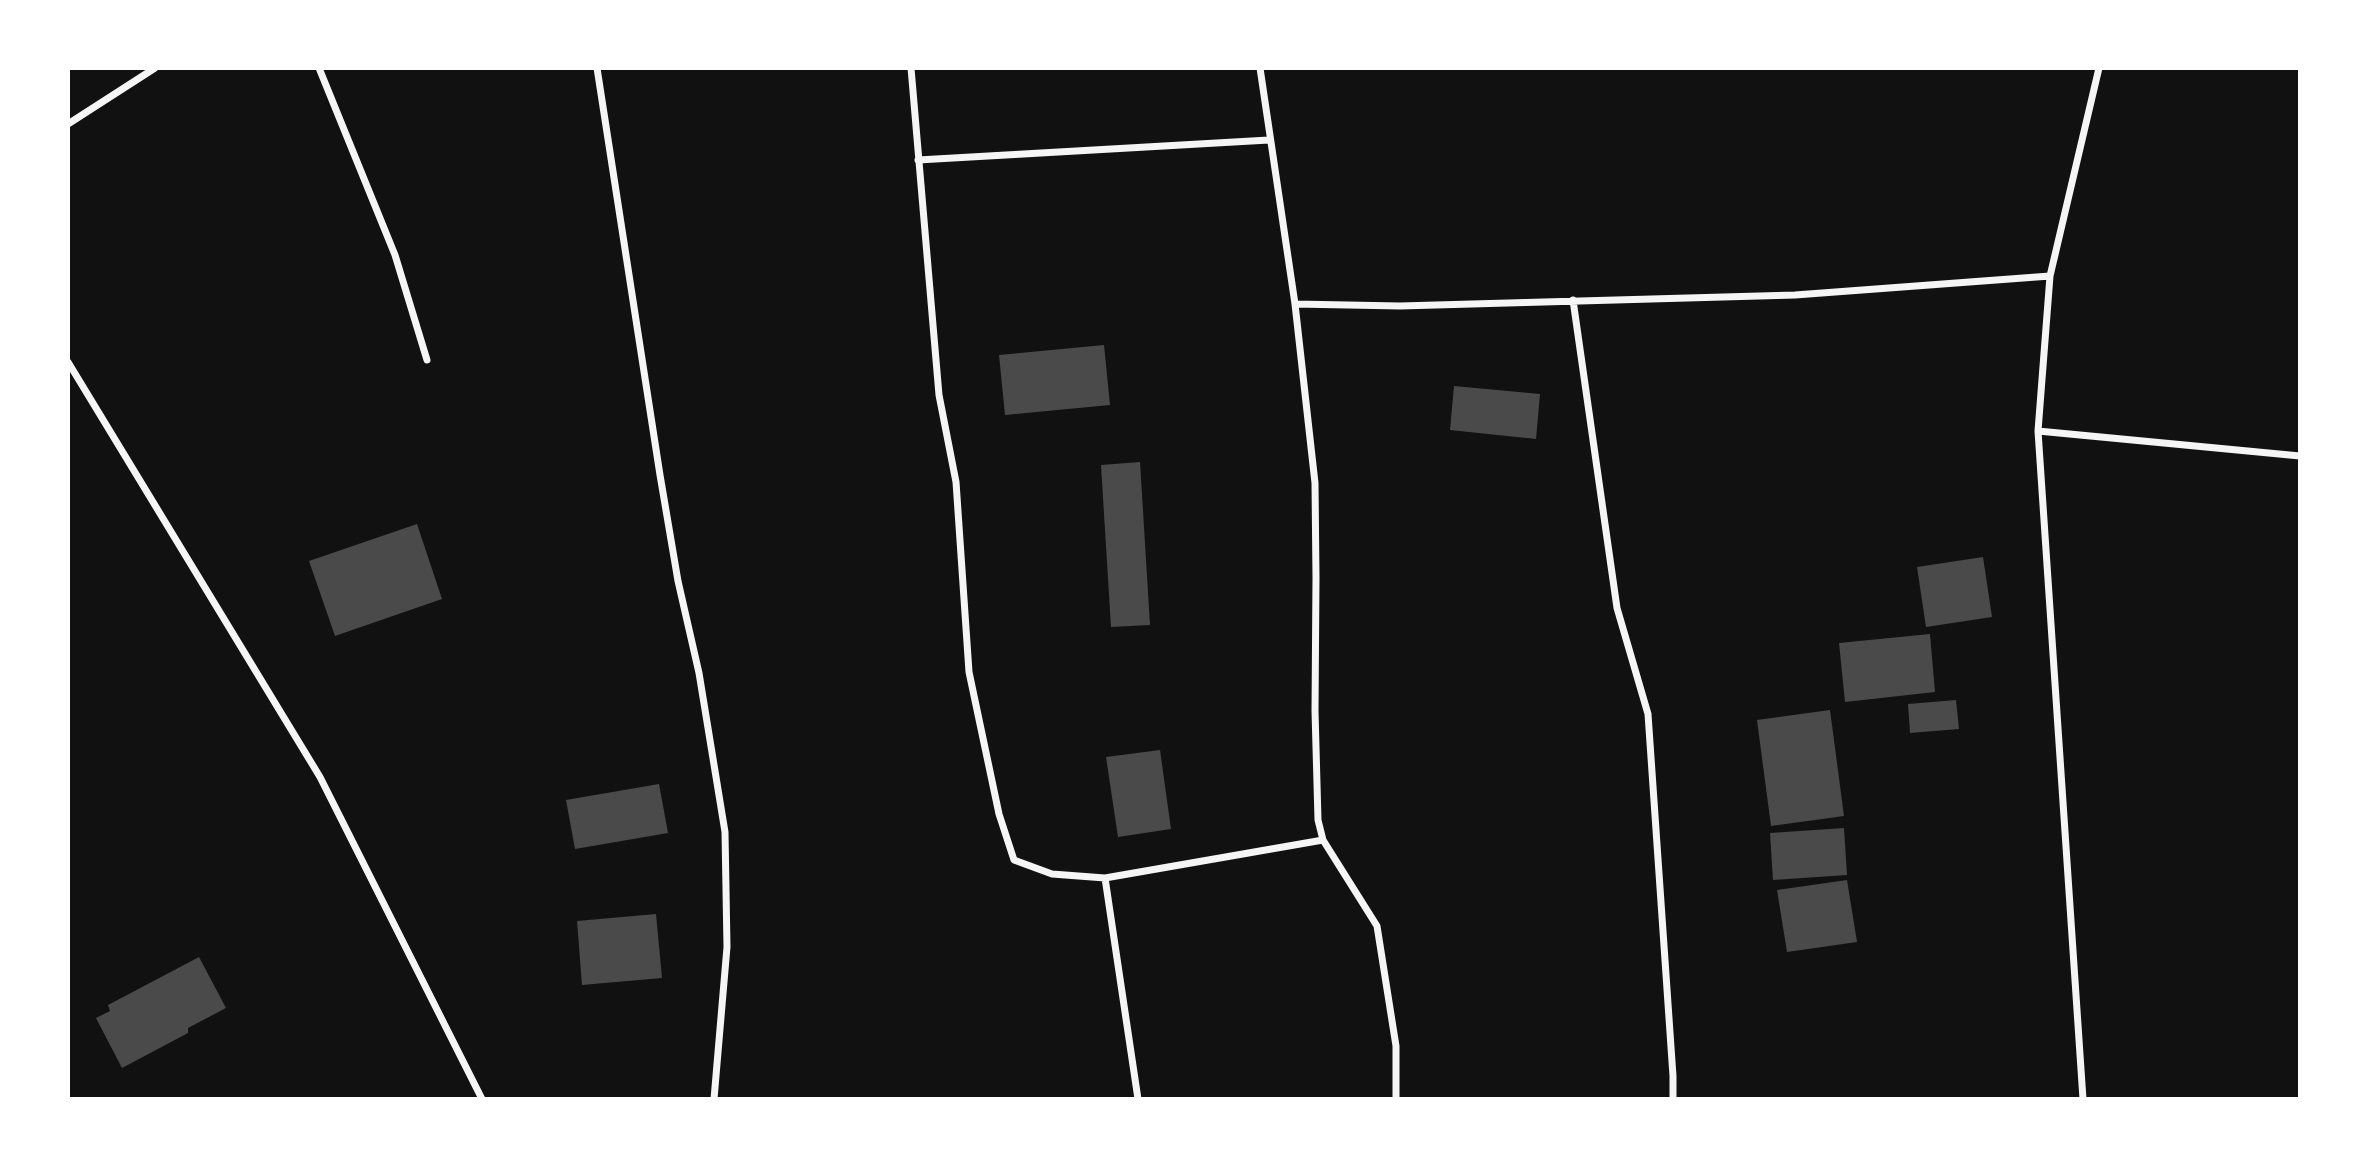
<!DOCTYPE html>
<style>
body{margin:0}
#map{position:relative;width:2368px;height:1167px;overflow:hidden;background:#111;font-family:"Archivo Narrow",sans-serif}
canvas{display:block}
.frame{position:absolute;inset:0;border:70px solid #fff;pointer-events:none}
</style>
<div id="map">
<canvas width="2368" height="1167"></canvas>
<div class="frame"></div>
</div>
<script>
const g = document.querySelector('canvas').getContext('2d');
g.lineJoin = 'round';
function fillPath(path, color) { g.fillStyle = color; g.fill(path, 'evenodd'); }
const poly = rows => new Path2D(rows.map(r => 'M' + r).join(''));
function strokePath(path, color, width, dash) { g.strokeStyle = color; g.lineWidth = width; g.lineCap = dash ? 'butt' : 'round'; g.setLineDash(dash || []); g.stroke(path); }
const building = poly([
 [1104,345,1110,405,1005,415,999,355],
 [1454,386,1540,394,1536,439,1450,430],
 [1140,462,1150,625,1111,627,1101,465],
 [417,524,442,599,335,636,309,561],
 [1983,557,1992,617,1926,627,1917,567],
 [1930,634,1935,692,1845,702,1839,643],
 [1956,700,1959,729,1910,733,1908,704],
 [1830,710,1844,816,1771,826,1757,720],
 [1160,750,1171,829,1118,837,1106,757],
 [659,784,668,833,575,849,566,800],
 [1844,828,1847,875,1773,880,1770,833],
 [1847,880,1857,942,1787,952,1777,890],
 [656,914,662,978,582,985,577,921],
 [199,957,226,1008,188,1028,188,1033,122,1068,96,1018,110,1011,108,1005]
]);
const minor = poly([
 [319,68,395,255,427,360],
 [597,68,660,475,678,581,699,673,725,832,727,947,714,1099],
 [911,68,939,395,956,482,969,672,999,814,1014,860,1052,874,1105,878,1323,840],
 [1260,68,1295,304,1315,483,1316,578,1315,711,1318,820,1323,840,1377,926,1396,1046,1396,1099],
 [68,124,155,68],
 [918,160,1269,140],
 [1573,300,1617,608,1648,714,1673,1076,1673,1099],
 [1295,304,1400,306,1795,295,2050,276],
 [68,362,320,777,482,1099],
 [2038,431,2300,456],
 [1105,878,1138,1099],
 [2083,1099,2038,431,2050,276,2099,68]
]);
fillPath(building, '#4a4a4a');
strokePath(minor, '#f5f5f5', 7);
</script>
